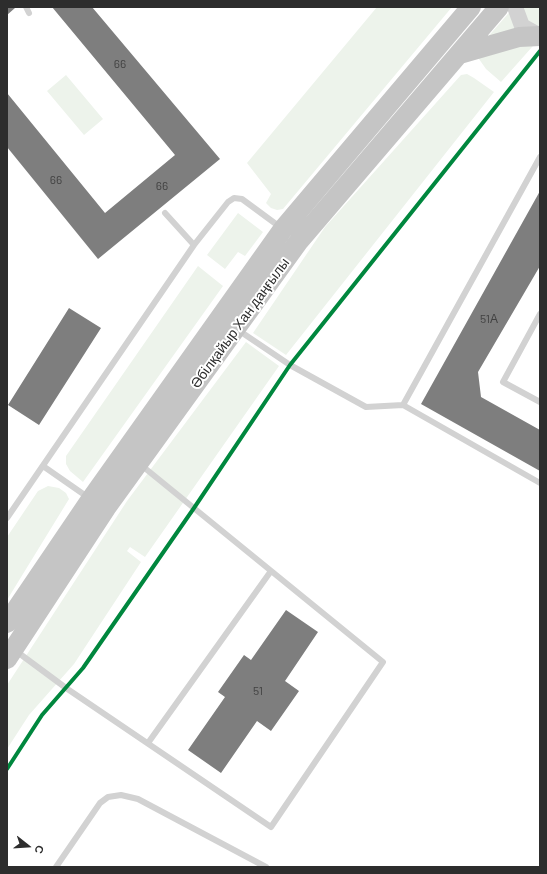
<!DOCTYPE html>
<meta charset="utf-8">
<style>
body{margin:0}
#map{position:relative;width:547px;height:874px;overflow:hidden;background:#fff;font-family:Barlow,sans-serif}
canvas{display:block}
.frame{position:absolute;inset:0;border:8px solid #2d2d2d;pointer-events:none}
.north{position:absolute;left:8px;top:826px;width:40px;height:40px;-webkit-text-stroke:3px #fff;paint-order:stroke;rotate:107deg;font-size:11px;font-weight:700;line-height:16px;text-align:center;color:#2d2d2d}
.north::after{content:'';display:block;margin:auto;width:14px;height:18px;background:#2d2d2d;clip-path:polygon(50% 0,100% 100%,50% 72%,0 100%)}
</style>
<div id="map">
<canvas width="547" height="874"></canvas>
<div class="frame"></div>
<div class="north">С</div>
</div>
<script>
const g = document.querySelector('canvas').getContext('2d');
g.lineJoin = 'round';
function fillPath(path, color) { g.fillStyle = color; g.fill(path, 'evenodd'); }
const poly = rows => new Path2D(rows.map(r => 'M' + r).join(''));
function strokePath(path, color, width, dash) { g.strokeStyle = color; g.lineWidth = width; g.lineCap = dash ? 'butt' : 'round'; g.setLineDash(dash || []); g.stroke(path); }
function write(font, color, halo, rows, align = 'center') {
  g.font = font + ' Barlow,sans-serif'; g.lineWidth = 4; g.setLineDash([]); g.textBaseline = 'middle'; g.strokeStyle = halo; g.fillStyle = color; for (const [text, x, y, turn = 0] of rows) {
    g.save(); g.translate(x, y); g.rotate((+turn || 0) * Math.PI / 180); g.textAlign = isNaN(turn) ? turn : align; if (halo) g.strokeText(text, 0, 0); g.fillText(text, 0, 0); g.restore();
  }
}
const green = poly([
 [377,7,452,7,283,209,277,210,271,208,266,203,271,194,247,163],
 [514,7,540,7,540,38,501,82,486,69,479,59,478,48],
 [467,74,474,78,494,92,286,355,253,333,325,227,461,75],
 [66,75,103,119,84,135,47,91],
 [238,213,263,232,245,256,238,252,225,269,207,255],
 [198,266,223,286,83,482,70,471,66,464,66,456],
 [246,342,279,366,145,557,130,547,127,551,141,562,74,664,29,715,7,749,7,685,127,501],
 [48,486,59,488,66,493,69,499,7,600,7,537,38,491]
]);
const building = poly([
 [7,7,14,7,15,8,7,15],
 [52,7,92,7,220,159,98,259,7,147,7,93,105,213,175,155],
 [540,191,540,266,478,372,481,397,540,430,540,471,421,404],
 [69,308,101,328,39,425,8,405],
 [286,610,318,632,285,681,299,691,271,731,257,721,221,773,188,750,225,697,218,692,244,655,251,660]
]);
const service = poly([
 [26,7,29,13],
 [540,157,403,405,540,483],
 [165,213,194,245],
 [540,314,503,382,540,402],
 [244,334,290,365,366,407,403,405],
 [43,466,89,498],
 [7,518,194,245,228,202,234,198,242,199,280,227],
 [16,651,66,688,271,827,383,662,141,465],
 [148,743,271,571],
 [56,867,100,803,108,797,121,795,138,799,266,867]
]);
const tertiary = poly([
 [515,7,522,26,540,36]
]);
const primary = poly([
 [460,54,519,37,540,36],
 [7,623,91,499,283,229,471,7],
 [7,659,106,508,299,241,499,7]
]);
const cycleway = poly([
 [7,769,42,715,83,668,194,508,290,365,540,51]
]);
const numberNames = [
 ["66",120,64],
 ["66",56,180],
 ["66",162,186],
 ["51А",489,319],
 ["51",258,691]
];
const streetNames = [
 ["Әбілқайыр Хан даңғылы",240,323,-54]
];
fillPath(green, '#edf3eb');
fillPath(building, '#7e7e7e');
strokePath(service, '#d2d2d2', 6);
strokePath(tertiary, '#d2d2d2', 16);
strokePath(primary, '#c5c5c5', 20);
strokePath(cycleway, '#00873e', 4);
write('12px', '#414141', null, numberNames);
write('14px', '#2d2d2d', '#fff', streetNames);
</script>
